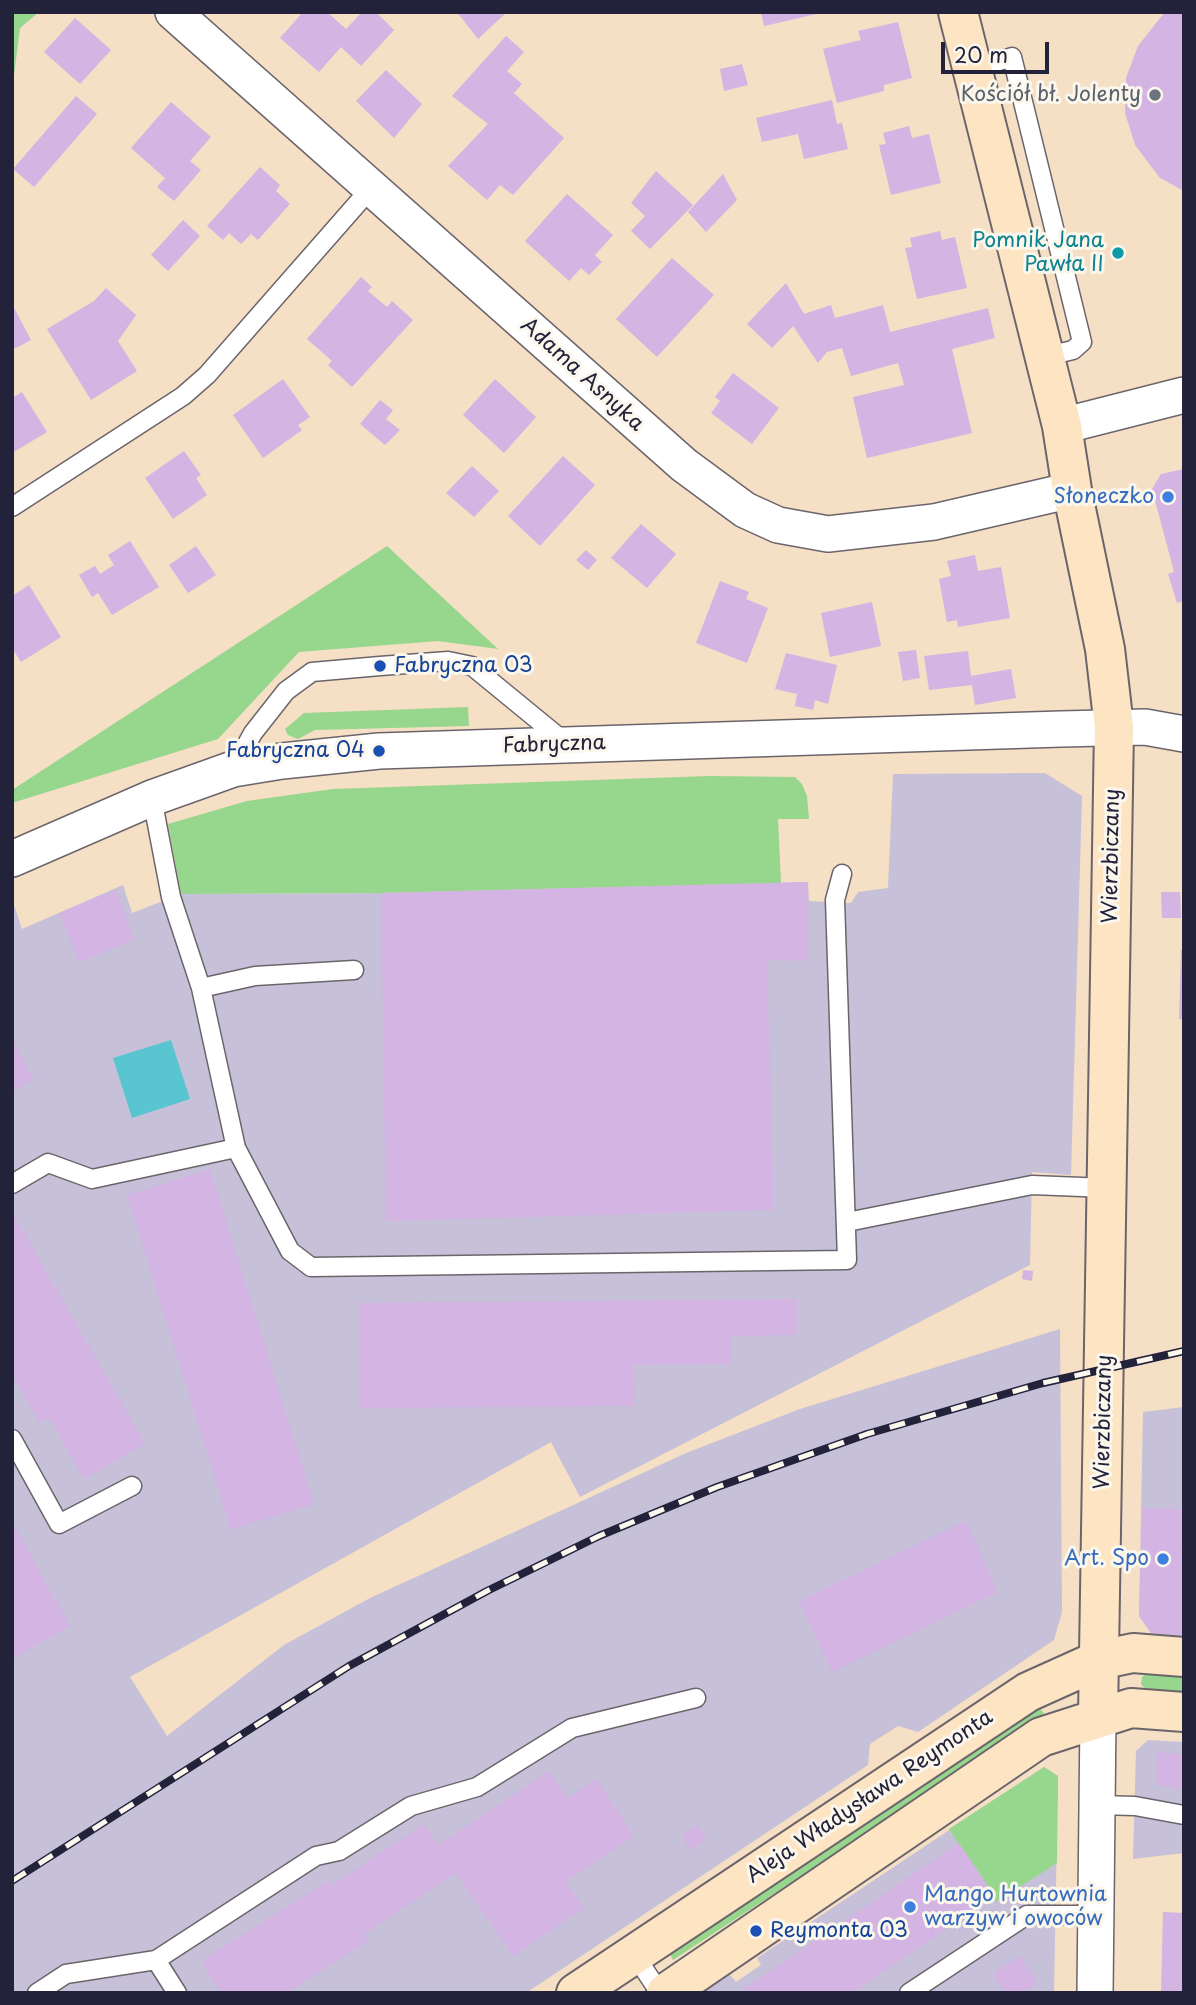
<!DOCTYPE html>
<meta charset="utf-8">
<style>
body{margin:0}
#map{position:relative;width:1196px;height:2005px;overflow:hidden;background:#f5dfc5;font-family:"Playpen Sans",sans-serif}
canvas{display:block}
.frame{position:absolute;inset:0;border:14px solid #22223b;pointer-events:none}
.scale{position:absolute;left:941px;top:42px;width:108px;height:32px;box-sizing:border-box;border:4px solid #22223b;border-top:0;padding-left:9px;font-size:21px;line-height:24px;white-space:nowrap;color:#22223b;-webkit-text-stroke:5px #fbf7ec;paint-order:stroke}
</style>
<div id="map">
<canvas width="1196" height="2005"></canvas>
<div class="frame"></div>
<div class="scale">20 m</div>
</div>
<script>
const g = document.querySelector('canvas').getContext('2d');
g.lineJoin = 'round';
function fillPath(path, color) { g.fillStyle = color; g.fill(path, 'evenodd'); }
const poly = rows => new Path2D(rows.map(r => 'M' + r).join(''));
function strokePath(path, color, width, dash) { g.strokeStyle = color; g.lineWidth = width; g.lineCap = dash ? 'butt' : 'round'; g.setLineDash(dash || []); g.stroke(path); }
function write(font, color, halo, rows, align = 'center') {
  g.font = font + ' "Playpen Sans",sans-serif'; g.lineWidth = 6; g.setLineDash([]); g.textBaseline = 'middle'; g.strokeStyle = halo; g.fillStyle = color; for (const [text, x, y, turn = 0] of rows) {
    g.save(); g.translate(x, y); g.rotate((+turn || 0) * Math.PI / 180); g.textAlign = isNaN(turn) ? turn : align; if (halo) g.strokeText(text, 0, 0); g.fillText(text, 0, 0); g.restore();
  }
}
const industrial = poly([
 [1045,773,1082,796,1071,1175,1032,1172,1030,1265,580,1497,551,1442,130,1677,167,1736,284,1645,370,1598,569,1507,686,1453,800,1409,1060,1329,1062,1612,1054,1640,918,1732,898,1726,870,1744,868,1765,526,1993,12,1993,12,899,22,929,123,885,132,913,181,894,381,893,808,882,809,901,851,903,858,892,888,888,893,774],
 [1184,1407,1184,1636,1151,1633,1139,1616,1143,1412],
 [1148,1740,1184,1742,1184,1853,1133,1859,1136,1751],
 [1044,1767,1058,1776,1054,1993,703,1993,730,1975,736,1982,761,1965,757,1958]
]);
const green = poly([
 [12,12,39,12,20,28,12,91],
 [387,546,498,649,438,641,299,652,218,739,12,803,12,790],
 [468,707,469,726,315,730,298,739,288,735,285,729,304,713],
 [710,776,795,777,802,784,807,796,809,819,778,819,781,883,381,893,181,894,168,824,247,801,333,789],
 [1148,1673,1184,1674,1184,1695,1146,1690,1141,1684,1142,1677],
 [1032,1709,1040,1709,1044,1713,1039,1720,673,1960,670,1954,675,1948],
 [1044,1767,1058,1776,1057,1863,996,1902,949,1829]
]);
const water = poly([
 [171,1040,190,1099,132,1118,113,1058]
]);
const building = poly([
 [303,12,327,12,346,29,362,12,376,12,394,30,361,66,341,47,319,72,280,38],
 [457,12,507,12,478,39],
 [761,12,821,12,821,13,764,26],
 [1184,12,1184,191,1160,178,1135,145,1125,113,1126,78,1138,46,1164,13],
 [75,18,111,50,80,84,44,52],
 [898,22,912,78,884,85,884,91,837,103,823,49,861,40,858,31],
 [506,36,524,52,507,71,522,84,514,93,564,138,513,195,500,185,487,200,448,166,488,124,452,96],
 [742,64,748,85,724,91,720,69],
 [386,70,422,104,394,138,356,101],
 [76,96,97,114,34,187,13,169],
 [832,100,837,124,842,123,848,149,804,159,798,134,762,142,756,118],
 [171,102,211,137,190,161,201,170,174,201,157,187,165,178,131,148],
 [909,126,912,138,929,134,941,183,891,195,879,145,886,144,883,133],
 [260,167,280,185,276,191,290,204,258,240,251,234,241,244,229,233,223,240,207,226],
 [656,171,693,205,650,249,631,231,645,216,631,203],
 [723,174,737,200,706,232,688,212],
 [567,194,613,235,595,255,602,262,589,275,581,268,569,281,525,241],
 [183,220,200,236,168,271,151,255],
 [940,231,942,240,955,237,967,288,917,299,905,248,912,247,910,238],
 [672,258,714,295,657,357,616,319],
 [361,277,372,287,368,291,387,307,392,301,413,320,352,387,328,365,332,361,307,339],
 [786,283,804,314,831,305,835,318,883,305,890,332,988,308,995,338,952,349,972,433,867,458,853,397,904,385,898,363,851,376,842,348,827,352,818,363,793,326,772,348,747,324],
 [106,288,136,315,118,341,137,371,91,400,47,329,94,301],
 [12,304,31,340,12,350],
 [733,373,779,408,752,444,711,413,720,401,715,397],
 [283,379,310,417,298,425,302,430,263,458,233,415],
 [495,379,536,417,504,453,463,415],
 [22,392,47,432,12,453,12,398],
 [380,400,393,410,386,419,400,430,385,445,360,424],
 [184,451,201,475,196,478,207,495,173,519,145,478],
 [563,456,595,485,540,546,508,516],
 [472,466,499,491,474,517,446,493],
 [1184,469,1184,601,1177,603,1168,574,1174,572,1152,489,1161,474],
 [641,524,676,554,647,588,611,558],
 [130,541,159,587,112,615,98,593,92,597,79,575,95,566,100,574,114,565,108,555],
 [196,546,216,575,188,593,169,565],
 [586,550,597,560,588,570,576,560],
 [975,555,978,571,1001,567,1010,618,958,627,957,620,947,622,939,579,951,576,947,561],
 [720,581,749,592,746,599,768,608,747,663,696,643],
 [29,585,61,637,21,662,12,648,12,596],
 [872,602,881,646,830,657,821,613],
 [916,650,920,678,903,681,898,652],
 [968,651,971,676,1011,669,1016,698,975,705,972,685,929,690,924,656],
 [786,653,837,665,828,704,815,700,813,710,795,706,797,694,775,689],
 [808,882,807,961,767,960,774,1210,386,1221,381,893],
 [116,890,135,940,79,962,59,913],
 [1161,892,1180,892,1181,918,1162,918],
 [1181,950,1184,950,1184,1019,1179,1019],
 [12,1040,34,1079,12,1092],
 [210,1169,314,1504,231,1530,127,1195],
 [14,1215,145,1444,84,1479,49,1418,40,1423,12,1375],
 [1023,1270,1033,1271,1032,1281,1022,1279],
 [797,1299,797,1335,732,1336,732,1364,633,1365,634,1406,360,1408,359,1303],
 [1142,1508,1181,1509,1184,1636,1151,1633,1139,1616],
 [966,1521,998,1592,832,1672,799,1601],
 [12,1522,70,1626,12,1659],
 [1158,1752,1184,1755,1184,1790,1158,1785],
 [550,1770,567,1798,596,1779,634,1836,566,1881,584,1908,513,1956,456,1873,364,1934,368,1941,287,1993,221,1993,201,1961,329,1880,332,1885,424,1824,438,1845],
 [696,1825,707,1839,691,1851,681,1836],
 [959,1843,995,1896,852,1993,738,1993],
 [1163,1912,1184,1913,1184,1993,1161,1993],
 [1020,1956,1037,1983,1022,1993,1005,1993,993,1973]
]);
const lane = poly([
 [971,70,1012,57,1082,342,1073,350,1043,357],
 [12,507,183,396,207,375,371,188],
 [233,769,253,733,286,691,312,672,380,666,448,661,472,666,566,743],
 [152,798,171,897,201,988,255,976,354,970],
 [201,988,236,1148,290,1251,311,1267,847,1260,835,900,842,874],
 [12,1184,48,1163,92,1179,236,1148],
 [847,1222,1032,1185,1107,1188],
 [12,1439,59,1524,132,1486],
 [1097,1805,1135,1806,1184,1815],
 [634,1954,660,1993],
 [156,1960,316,1856,339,1851,411,1806,477,1787,572,1728,696,1698],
 [37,1993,66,1974,156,1960,177,1993],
 [909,1993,1027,1915,1095,1915]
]);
const street = poly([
 [173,12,684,465,745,510,778,525,828,534,934,522,1072,490],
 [1062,426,1184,395],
 [12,859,152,798,233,769,282,761,379,751,1061,729,1145,727,1184,734],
 [1095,1993,1098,1716]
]);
const secondary = poly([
 [958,12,1062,426,1072,490,1105,649,1114,727,1098,1716],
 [576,1993,1028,1692,1099,1660,1133,1653,1184,1657],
 [666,1993,1041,1737,1131,1708,1184,1712]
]);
const rail = poly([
 [12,1881,349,1666,487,1591,599,1536,717,1487,867,1434,1043,1383,1184,1351]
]);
const markers = [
 [1155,95,7,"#6b7280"],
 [1118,253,7,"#0f9aa8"],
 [1168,497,7,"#3f7fe0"],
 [380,666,7,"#1a4fb4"],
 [379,751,7,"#1a4fb4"],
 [1163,1559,7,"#3f7fe0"],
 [910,1907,7,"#3f7fe0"],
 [756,1931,7,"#1a4fb4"]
];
const worshipNames = [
 ["Kościół bł. Jolenty",1141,95]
];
const cultureNames = [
 ["Pomnik Jana",1104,241],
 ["Pawła II",1104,265]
];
const streetNames = [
 ["Adama Asnyka",582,375,42],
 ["Fabryczna",554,745,-2],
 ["Wierzbiczany",1112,856,-89],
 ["Wierzbiczany",1104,1422,-89],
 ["Aleja Władysława Reymonta",870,1797,-34]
];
const shopNames = [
 ["Słoneczko",1154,497],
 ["Art. Spo",1149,1559],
 ["Mango Hurtownia",924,1895,"left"],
 ["warzyw i owoców",924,1919,"left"]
];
const transitNames = [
 ["Fabryczna 03",394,666],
 ["Fabryczna 04",365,751,"right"],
 ["Reymonta 03",770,1931]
];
fillPath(industrial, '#c6c0d9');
fillPath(green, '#96d68d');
fillPath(water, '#58c5d0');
fillPath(building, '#d3b4e3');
strokePath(lane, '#6c646b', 21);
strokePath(street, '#6c646b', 38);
strokePath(secondary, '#6c646b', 42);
strokePath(lane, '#fff', 18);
strokePath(street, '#fff', 35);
strokePath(secondary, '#fde5c4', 38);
strokePath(rail, '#22223b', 8);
strokePath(rail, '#fbf7ec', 5, [16]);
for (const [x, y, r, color] of markers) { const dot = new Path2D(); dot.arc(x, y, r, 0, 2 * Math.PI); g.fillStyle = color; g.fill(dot); strokePath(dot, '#fbf7ec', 2.5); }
write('21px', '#5b616d', '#fbf7ec', worshipNames, 'right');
write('21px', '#0d838f', '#fbf7ec', cultureNames, 'right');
write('21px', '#22223b', '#fbf7ec', streetNames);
write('21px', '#366cbe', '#fbf7ec', shopNames, 'right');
write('21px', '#164399', '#fbf7ec', transitNames, 'left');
</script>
